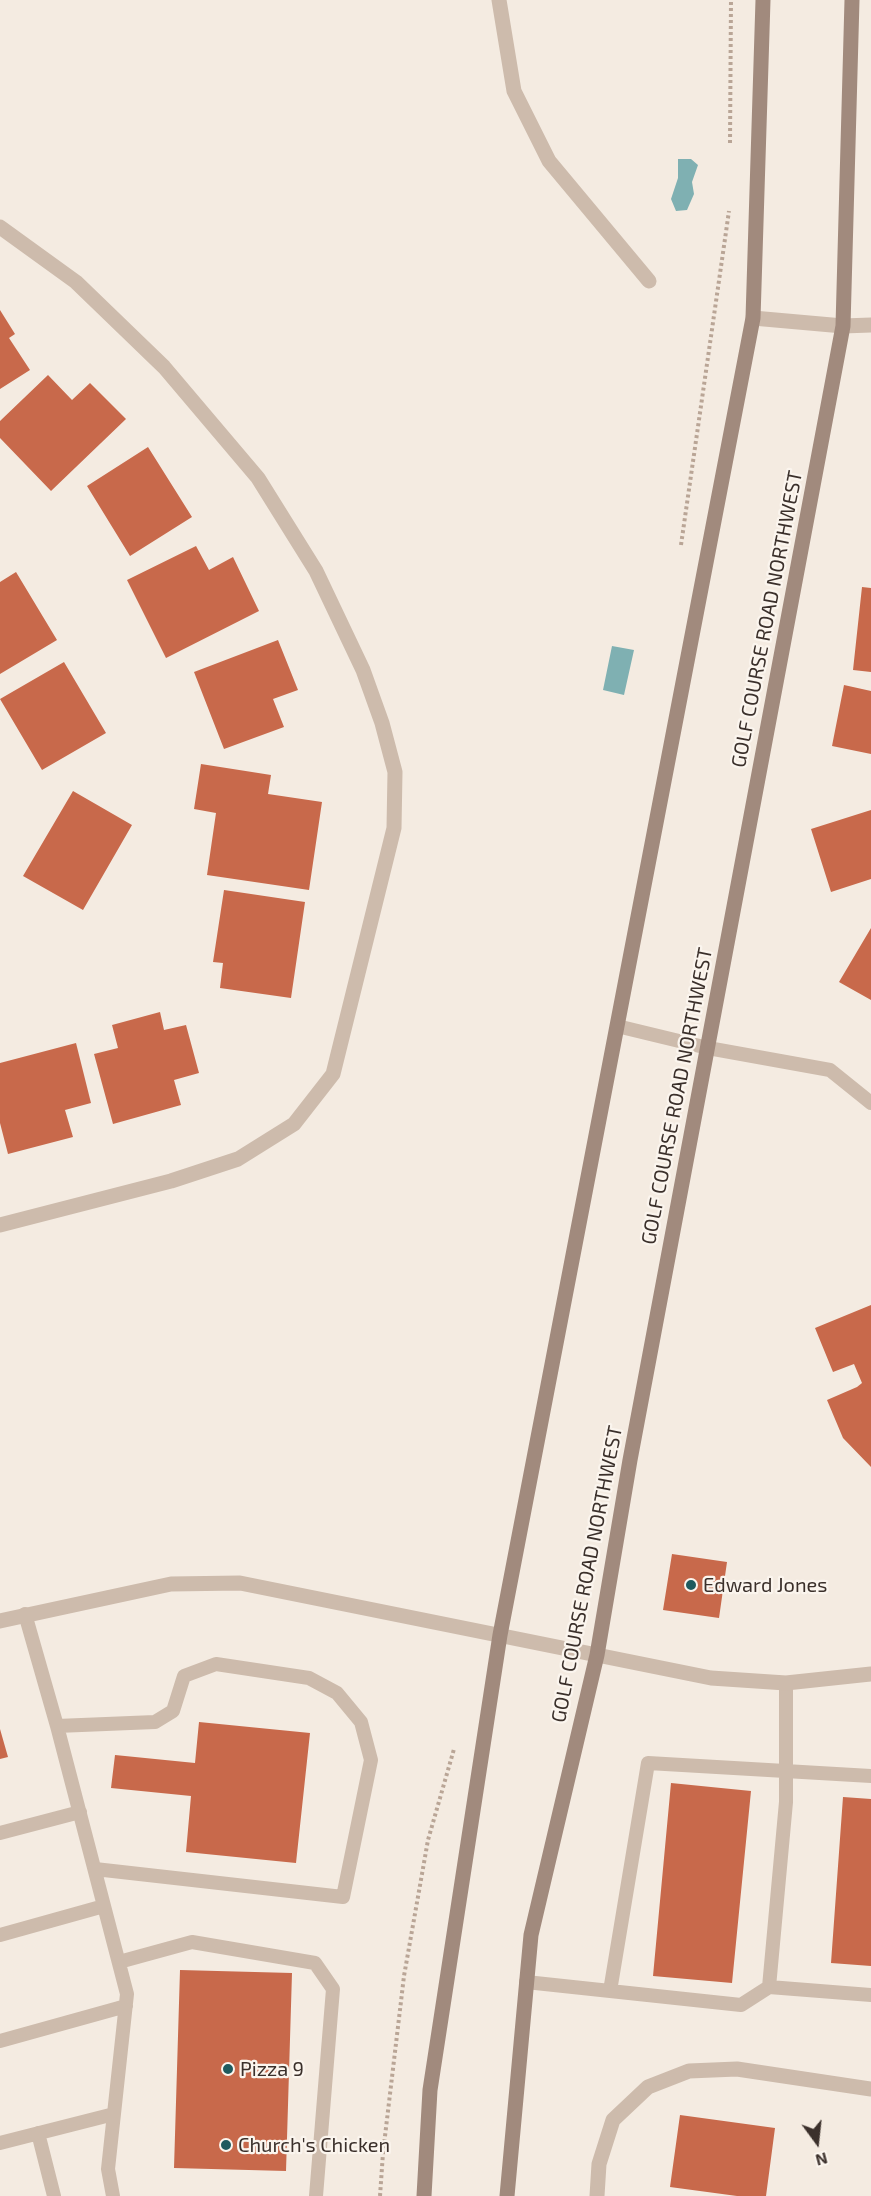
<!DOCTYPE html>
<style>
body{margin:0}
#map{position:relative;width:871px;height:2196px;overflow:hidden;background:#f4ebe1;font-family:"Exo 2",sans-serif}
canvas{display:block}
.north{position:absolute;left:787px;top:2112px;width:60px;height:60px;-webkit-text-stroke:4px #fbf5ee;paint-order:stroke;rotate:165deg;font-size:16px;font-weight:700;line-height:24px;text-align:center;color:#3b302b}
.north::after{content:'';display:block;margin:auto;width:21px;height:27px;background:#3b302b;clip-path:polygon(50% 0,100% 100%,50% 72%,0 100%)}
</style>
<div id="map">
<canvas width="871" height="2196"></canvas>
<div class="north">N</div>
</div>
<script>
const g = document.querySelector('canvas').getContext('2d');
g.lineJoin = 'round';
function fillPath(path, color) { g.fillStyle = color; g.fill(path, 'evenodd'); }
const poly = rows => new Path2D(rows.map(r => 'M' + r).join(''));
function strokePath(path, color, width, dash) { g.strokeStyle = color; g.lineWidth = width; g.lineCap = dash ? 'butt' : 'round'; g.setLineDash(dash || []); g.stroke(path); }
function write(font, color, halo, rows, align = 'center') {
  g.font = font + ' "Exo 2",sans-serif'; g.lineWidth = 4.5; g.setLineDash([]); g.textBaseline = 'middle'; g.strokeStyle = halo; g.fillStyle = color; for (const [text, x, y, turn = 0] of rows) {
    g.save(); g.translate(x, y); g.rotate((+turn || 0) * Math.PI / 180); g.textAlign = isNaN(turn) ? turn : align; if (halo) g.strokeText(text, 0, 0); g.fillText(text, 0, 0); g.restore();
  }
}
const water = poly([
 [678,159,691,159,698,165,692,182,694,194,687,210,676,211,671,199,678,178],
 [612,646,634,650,624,695,603,690]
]);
const building = poly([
 [0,310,15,334,9,338,30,370,0,389],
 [48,375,72,400,90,383,126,419,51,491,0,438,0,421],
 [148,447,192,517,130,556,87,486],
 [196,546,209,570,233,557,259,611,166,658,127,580],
 [16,572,57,640,0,674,0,582],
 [862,587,871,588,871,672,853,670],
 [278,640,298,690,273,699,284,727,224,749,194,672],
 [64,662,106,733,42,770,0,699],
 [844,685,871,691,871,754,832,746],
 [201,764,271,775,268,794,322,802,309,890,207,875,216,813,194,809],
 [73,791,132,825,83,910,23,876],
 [871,810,871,879,831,892,811,829],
 [224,890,305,902,291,998,220,988,223,963,213,962],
 [871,928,871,1000,839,982],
 [160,1012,164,1030,186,1025,199,1073,174,1080,181,1105,113,1124,94,1054,118,1048,112,1025],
 [76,1043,91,1103,65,1110,73,1137,8,1154,0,1123,0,1063],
 [871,1305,871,1467,843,1438,827,1400,857,1387,862,1383,854,1364,833,1372,815,1328],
 [672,1554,727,1562,719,1618,663,1610],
 [199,1722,310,1733,296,1863,186,1852,191,1796,111,1788,115,1755,195,1763],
 [0,1729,8,1757,0,1759],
 [671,1783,751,1791,732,1983,653,1976],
 [843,1797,871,1799,871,1966,831,1963],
 [180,1970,292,1973,286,2171,174,2168],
 [680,2115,775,2128,766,2196,737,2196,670,2187]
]);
const path = poly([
 [730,143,731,0],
 [681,545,729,211],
 [380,2196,383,2153,404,1976,428,1840,454,1749]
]);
const lane = poly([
 [617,1026,708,1048,830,1070,871,1103],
 [25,1614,57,1726,127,1994,108,2169,113,2196],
 [57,1726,155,1722,173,1711,184,1676,216,1664,309,1678,337,1693,361,1722,371,1760,343,1897,95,1869],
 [0,1833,80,1812],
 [0,1935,104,1906],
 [119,1962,192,1942,315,1963,333,1989,316,2196],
 [526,1982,741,2005,769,1987,871,1995],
 [769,1987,786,1802,786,1683],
 [610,1991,648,1763,871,1776],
 [0,2041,126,2006],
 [38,2133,54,2196],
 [0,2143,114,2114]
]);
const street = poly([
 [499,0,514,91,549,161,649,281],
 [0,227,76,282,164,367,258,478,316,571,363,670,382,723,395,772,394,828,333,1074,294,1124,238,1159,171,1181,0,1225],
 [753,318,843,326,871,325],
 [0,1621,171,1584,240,1583,711,1678,786,1683,871,1674],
 [597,2196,599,2164,613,2120,648,2087,689,2071,737,2069,871,2089]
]);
const secondary = poly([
 [424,2196,430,2090,500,1635,753,318,763,0],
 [507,2196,531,1935,597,1655,630,1460,843,326,852,0]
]);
const markers = [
 [691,1585,6,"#1f5a5e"],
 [228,2069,6,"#1f5a5e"],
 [226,2145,6,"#1f5a5e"]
];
const streetNames = [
 ["GOLF COURSE ROAD NORTHWEST",767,619,-79],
 ["GOLF COURSE ROAD NORTHWEST",677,1096,-79],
 ["GOLF COURSE ROAD NORTHWEST",587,1574,-79]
];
const poiNames = [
 ["Edward Jones",703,1585],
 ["Pizza 9",240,2069],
 ["Church's Chicken",238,2145]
];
fillPath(water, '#7fb0b2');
fillPath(building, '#c8694b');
strokePath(path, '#b9a596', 4, [3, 3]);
strokePath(lane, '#cdbbac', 14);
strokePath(street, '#cdbbac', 15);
strokePath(secondary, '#a18a7d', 15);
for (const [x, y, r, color] of markers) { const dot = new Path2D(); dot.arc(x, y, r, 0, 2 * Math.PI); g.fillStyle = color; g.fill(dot); strokePath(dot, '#fbf5ee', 2); }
write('20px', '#3b302b', '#fbf5ee', streetNames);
write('20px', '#3b302b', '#fbf5ee', poiNames, 'left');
</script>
